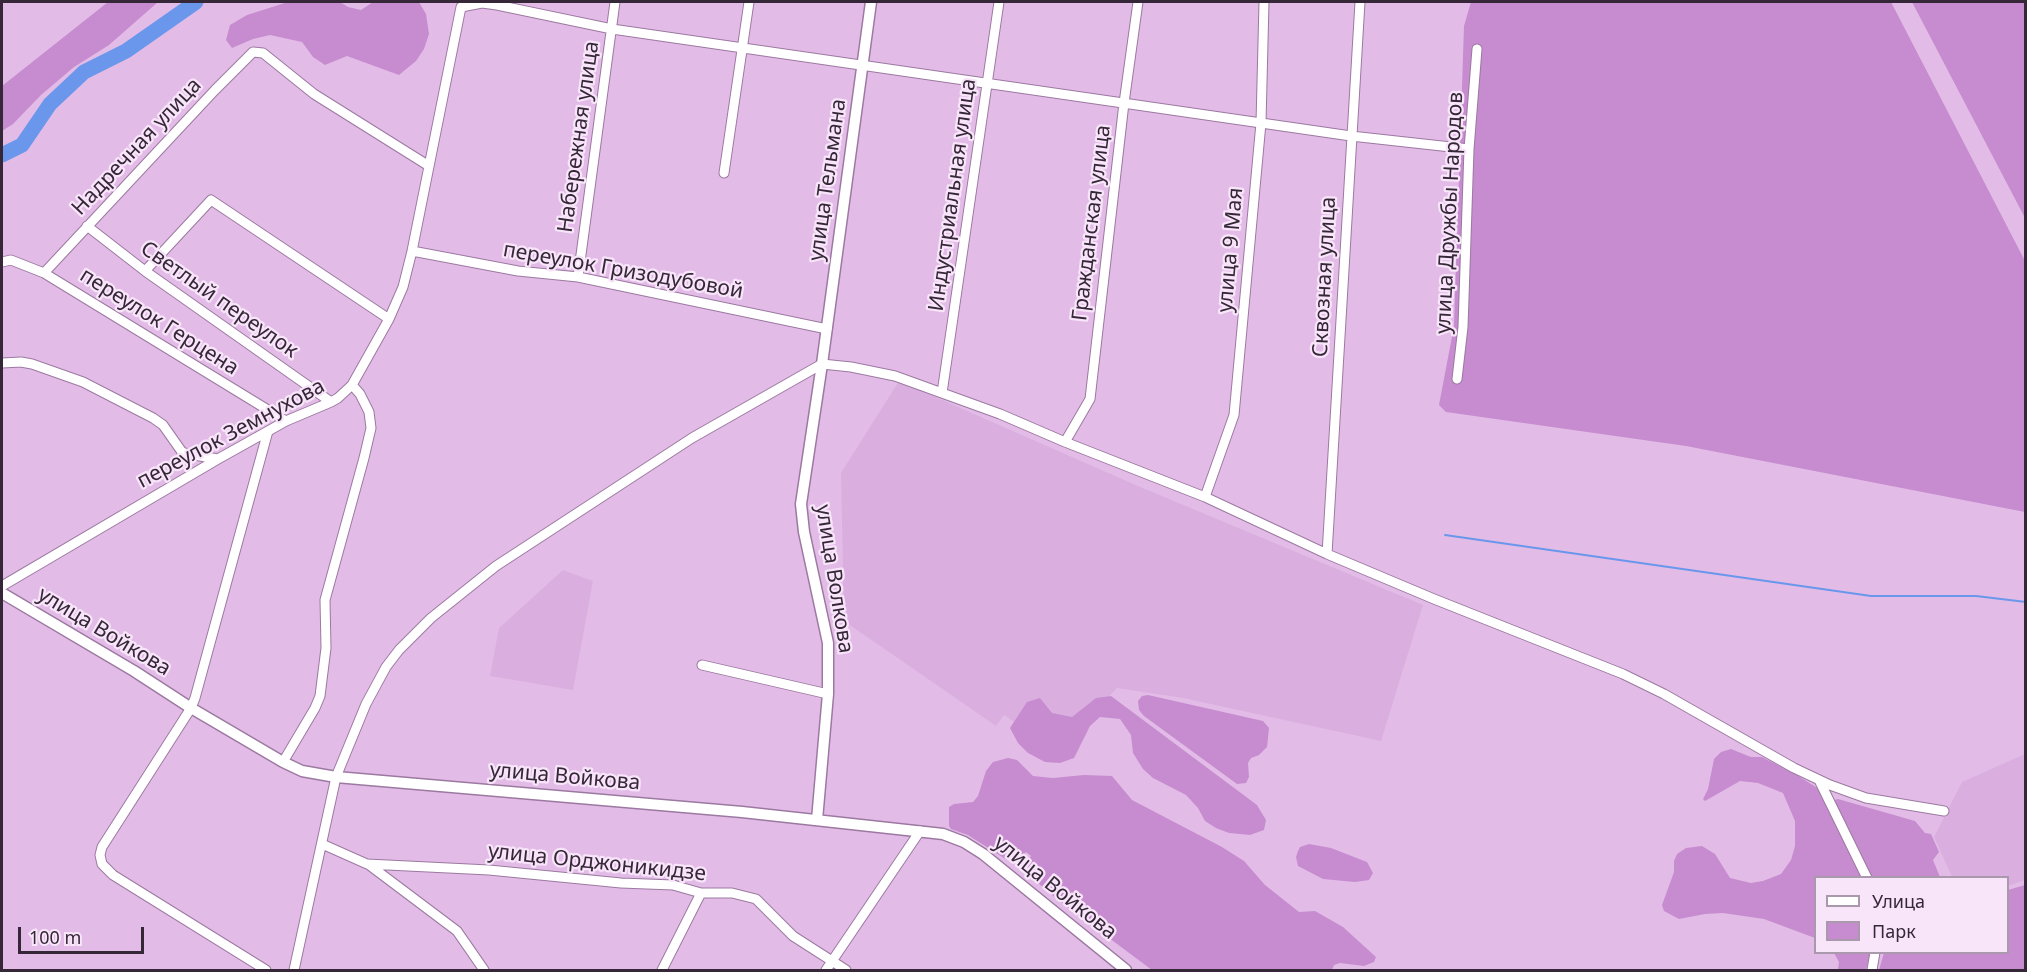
<!DOCTYPE html>
<meta charset="utf-8">
<style>
body{margin:0}
#map{position:relative;width:2027px;height:972px;overflow:hidden;background:#e2bce7;font-family:"Noto Sans",sans-serif}
canvas{display:block}
.frame{position:absolute;inset:0;border:3px solid #352737;pointer-events:none}
.legend{position:absolute;left:1814px;top:876px;width:195px;height:78px;box-sizing:border-box;background:#f8e5fa;border:2px solid #aa99ac;margin:0;padding:8px 10px;list-style:none;font-size:18px;color:#352737}
.legend li{display:flex;align-items:center;gap:12px;height:30px}
.legend b{width:30px;border:2px solid #aa99ac}
.scale{position:absolute;left:18px;top:927px;width:126px;height:27px;box-sizing:border-box;border:3px solid #352737;border-top:0;padding-left:8px;font-size:18px;line-height:21px;white-space:nowrap;color:#352737;-webkit-text-stroke:4px #f8e5fa;paint-order:stroke}
</style>
<div id="map">
<canvas width="2027" height="972"></canvas>
<div class="frame"></div>
<ul class="legend">
<li><b style="height:8px;background:#fff"></b>Улица</li>
<li><b style="height:16px;background:#c68ccf"></b>Парк</li>
</ul>
<div class="scale">100 m</div>
</div>
<script>
const g = document.querySelector('canvas').getContext('2d');
g.lineJoin = 'round';
function fillPath(path, color) { g.fillStyle = color; g.fill(path, 'evenodd'); }
const poly = rows => new Path2D(rows.map(r => 'M' + r).join(''));
function strokePath(path, color, width, dash) { g.strokeStyle = color; g.lineWidth = width; g.lineCap = dash ? 'butt' : 'round'; g.setLineDash(dash || []); g.stroke(path); }
function write(font, color, halo, rows, align = 'center') {
  g.font = font + ' "Noto Sans",sans-serif'; g.lineWidth = 4.5; g.setLineDash([]); g.textBaseline = 'middle'; g.strokeStyle = halo; g.fillStyle = color; for (const [text, x, y, turn = 0] of rows) {
    g.save(); g.translate(x, y); g.rotate((+turn || 0) * Math.PI / 180); g.textAlign = isNaN(turn) ? turn : align; if (halo) g.strokeText(text, 0, 0); g.fillText(text, 0, 0); g.restore();
  }
}
const built = poly([
 [899,381,1138,486,1423,605,1381,741,1183,698,1117,688,1057,751,1004,715,996,726,844,621,841,473],
 [563,570,593,581,573,690,490,676,499,628],
 [2025,754,2025,880,2008,886,2008,878,1952,877,1934,837,1962,782]
]);
const green = poly([
 [108,2,158,2,109,45,74,67,41,95,13,124,2,131,2,86],
 [288,2,340,2,348,7,361,10,373,2,419,2,426,14,429,34,424,49,416,61,399,75,347,56,325,65,313,57,302,42,270,35,253,39,232,48,226,40,230,25,247,15],
 [1471,2,1891,2,2025,261,2025,512,1686,446,1446,412,1439,405,1454,326,1464,26],
 [1912,2,2025,2,2025,218],
 [1148,695,1263,721,1269,728,1267,747,1259,755,1251,758,1248,763,1249,777,1246,783,1237,784,1144,716,1139,710,1138,701,1142,696],
 [1111,696,1257,805,1266,820,1264,830,1250,835,1229,833,1216,828,1205,821,1198,808,1186,795,1153,778,1143,769,1133,753,1131,735,1120,719,1100,717,1090,726,1074,758,1060,763,1045,762,1028,753,1018,743,1010,728,1027,702,1040,698,1052,713,1072,717,1096,698],
 [1731,749,1751,757,1762,757,1795,774,1819,789,1864,877,1816,878,1815,938,1764,919,1723,913,1705,914,1679,919,1664,911,1662,905,1674,872,1674,861,1677,854,1686,848,1702,846,1715,854,1730,878,1751,883,1763,881,1781,874,1791,860,1795,846,1795,821,1783,793,1758,783,1740,781,1705,801,1703,799,1708,789,1714,759,1721,752],
 [1008,758,1017,760,1033,776,1053,778,1084,775,1112,776,1132,800,1222,847,1244,861,1265,885,1299,912,1315,911,1343,927,1376,957,1374,962,1364,966,1340,963,1334,965,1332,970,1152,970,1058,900,1037,882,1026,864,1031,856,1026,852,1019,860,1007,860,968,835,951,829,949,826,949,807,954,804,973,802,978,796,986,771,993,762],
 [1838,799,1915,821,1925,833,1931,834,1939,852,1933,860,1940,877,1872,877,1837,812,1834,800],
 [1309,844,1331,848,1367,862,1373,873,1369,880,1355,882,1323,879,1298,866,1296,857,1298,851,1300,847],
 [2025,885,2025,970,1879,970,1884,953,2008,952,2008,890],
 [1834,953,1870,953,1866,970,1838,970,1839,962]
]);
const stream = poly([
 [1445,535,1871,596,1976,596,2026,602]
]);
const river = poly([
 [2,155,22,145,50,104,84,72,126,51,196,2]
]);
const minor = poly([
 [724,173,749,2],
 [87,226,145,271,331,402],
 [412,251,518,271,578,277,827,329],
 [2,262,11,260,44,273,286,421],
 [145,271,211,200,389,319],
 [44,273,215,90,253,52,263,53,314,94,429,166],
 [578,277,615,2],
 [2,363,21,362,32,364,83,382,153,418,163,425,182,452,188,454,218,459],
 [1457,379,1463,327,1469,149,1477,49],
 [942,393,999,2],
 [1065,442,1090,399,1124,103,1138,2],
 [1205,497,1234,415,1261,123,1264,2],
 [1327,554,1360,2],
 [2,586,218,459,286,421,331,402,338,398,352,385,389,319,403,287,412,251,461,7,482,3,497,5,612,29,1351,136,1469,149],
 [702,665,828,694],
 [283,762,315,708,320,696,326,648,325,600,364,458,371,428,369,412,360,394,352,385],
 [1819,780,1867,878],
 [322,844,367,864,489,870,621,883,673,885,701,893,732,893,756,899,793,936,846,970],
 [368,864,457,931,484,970],
 [266,970,113,875,102,864,100,855,102,847,191,708,195,698,268,431],
 [294,970,336,777,366,704,386,667,399,650,431,618,496,566,692,438,822,364,851,367,895,376,1000,414,1065,442,1205,497,1327,554,1434,599,1623,674,1664,694,1794,768,1830,785,1866,798,1944,811],
 [662,970,701,893],
 [826,970,920,831],
 [1872,970,1875,952]
]);
const tertiary = poly([
 [2,593,134,671,191,708,283,762,302,771,336,777,742,812,943,834,964,842,983,854,1126,970],
 [817,820,828,694,828,643,804,532,801,504,822,364,871,2]
]);
const streetNames = [
 ["Набережная улица",579,137,-82],
 ["Надречная улица",137,147,-47],
 ["улица Тельмана",828,180,-82],
 ["Индустриальная улица",953,195,-82],
 ["улица Дружбы Народов",1450,213,-87],
 ["Гражданская улица",1092,223,-83],
 ["улица 9 Мая",1231,250,-85],
 ["переулок Гризодубовой",623,271,10],
 ["Сквозная улица",1325,277,-87],
 ["Светлый переулок",219,300,35],
 ["переулок Герцена",159,322,32],
 ["переулок Земнухова",231,434,-28],
 ["улица Волкова",834,579,81],
 ["улица Войкова",104,632,31],
 ["улица Войкова",565,777,5],
 ["улица Орджоникидзе",597,863,6],
 ["улица Войкова",1055,888,39]
];
fillPath(built, '#daafe0');
fillPath(green, '#c68ccf');
strokePath(stream, '#6a97ec', 2);
strokePath(river, '#6a97ec', 15);
strokePath(minor, '#9c79a1', 11);
strokePath(tertiary, '#9c79a1', 13);
strokePath(minor, '#fff', 9);
strokePath(tertiary, '#fff', 10);
write('21px', '#352737', '#f8e5fa', streetNames);
</script>
